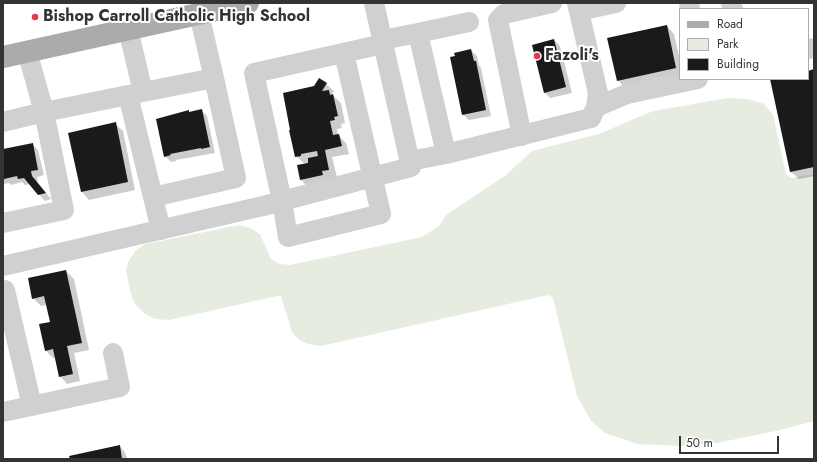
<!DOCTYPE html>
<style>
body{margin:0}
#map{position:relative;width:817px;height:462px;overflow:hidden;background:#fff;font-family:Jost,sans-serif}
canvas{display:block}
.frame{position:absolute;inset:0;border:4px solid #333;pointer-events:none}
.legend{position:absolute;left:679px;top:8px;width:130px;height:72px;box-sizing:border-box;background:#fff;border:1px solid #adadad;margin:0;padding:5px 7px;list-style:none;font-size:12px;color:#333}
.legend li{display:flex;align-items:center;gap:8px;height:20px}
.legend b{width:20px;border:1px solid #adadad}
.scale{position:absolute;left:679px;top:436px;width:100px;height:18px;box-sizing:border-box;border:2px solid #333;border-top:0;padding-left:5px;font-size:12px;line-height:14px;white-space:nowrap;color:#333;-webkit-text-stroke:3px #fff;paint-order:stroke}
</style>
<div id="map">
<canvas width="817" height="462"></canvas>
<div class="frame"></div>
<ul class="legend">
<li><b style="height:5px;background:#ababab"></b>Road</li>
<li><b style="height:11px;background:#e6ecdf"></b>Park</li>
<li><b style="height:11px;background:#1a1a1a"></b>Building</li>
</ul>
<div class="scale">50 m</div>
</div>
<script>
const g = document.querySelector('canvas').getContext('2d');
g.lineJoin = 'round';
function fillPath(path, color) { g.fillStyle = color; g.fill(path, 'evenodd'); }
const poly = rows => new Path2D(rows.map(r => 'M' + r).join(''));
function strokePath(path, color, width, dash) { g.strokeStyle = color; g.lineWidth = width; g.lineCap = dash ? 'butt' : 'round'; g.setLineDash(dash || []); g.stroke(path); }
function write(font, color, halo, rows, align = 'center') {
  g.font = font + ' Jost,sans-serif'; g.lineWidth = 4; g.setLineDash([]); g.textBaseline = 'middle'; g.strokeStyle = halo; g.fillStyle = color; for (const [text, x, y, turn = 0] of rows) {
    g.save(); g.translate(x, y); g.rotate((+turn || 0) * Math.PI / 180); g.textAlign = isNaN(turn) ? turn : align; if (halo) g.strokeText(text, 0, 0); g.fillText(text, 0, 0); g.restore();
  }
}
const green = poly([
 [728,98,748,99,764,104,773,115,786,174,788,176,792,178,814,174,814,421,776,431,717,443,680,446,637,444,605,433,591,421,577,396,553,298,548,295,321,346,308,344,299,340,292,332,281,296,277,296,169,320,155,319,145,314,135,304,130,291,126,270,129,260,137,249,146,244,239,225,250,228,260,234,271,259,280,264,290,265,422,237,439,226,446,215,506,175,532,151,599,134,653,111]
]);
const shadow = poly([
 [667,26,674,34,680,60,680,76,625,88,618,80],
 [554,40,560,46,572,93,550,98,544,92],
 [471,50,477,56,479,65,481,68,491,116,469,120,463,114],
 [814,70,814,176,799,179,791,172,775,79,808,79,808,72],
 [326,84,334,91,332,94,341,103,345,123,341,124,342,128,337,129,338,135,346,143,349,154,332,157,337,177,308,187,300,179,305,164,296,156,291,131],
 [201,110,207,116,215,153,176,160,176,161,171,162,165,156,188,111,190,113],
 [115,124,123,131,135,190,89,200,82,192],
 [32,144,38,150,44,175,37,177,38,183,51,199,45,201,30,184,25,185,22,182,11,185,9,183,3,184,3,150],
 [66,271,74,279,89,350,74,353,80,381,67,384,60,376,56,358,53,358,45,350,51,323,47,305,41,306,33,298],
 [119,446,125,452,127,459,71,459]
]);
const building = poly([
 [667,25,676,68,617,81,607,38],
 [554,39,566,87,544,93,532,45],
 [471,49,474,61,476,61,486,110,462,115,450,57,455,56,454,53],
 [814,69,814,167,790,172,770,79,808,79,808,71],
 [319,78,327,83,322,91,329,90,330,95,333,94,338,116,334,117,335,120,330,121,333,135,339,134,342,146,325,150,329,170,322,171,323,175,300,180,297,165,308,163,308,158,318,156,317,151,301,154,301,156,295,157,289,130,290,130,283,93,314,86],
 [202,109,210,147,201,149,201,148,170,154,171,155,164,157,156,119,189,110,189,112],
 [116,122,128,182,81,192,68,133],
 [33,143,38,170,31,171,32,176,46,193,38,195,24,178,18,179,17,176,4,179,3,177,3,149],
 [66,270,82,343,67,346,73,374,59,377,53,349,45,351,39,324,50,322,44,296,32,299,28,278],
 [120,445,122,459,70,459,69,456]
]);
const minor = poly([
 [689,3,690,9],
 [731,3,733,9],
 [579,11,616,3],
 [128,29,143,92,214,78,199,14],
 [418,33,469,22],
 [382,40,418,33,446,154,410,161],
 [808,49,814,48],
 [27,51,44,112,143,92],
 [344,53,381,214,288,237,282,201,254,73,383,44],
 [128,95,161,230],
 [596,107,627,94,698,79],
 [3,122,44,112,64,210,3,223],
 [522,136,498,20,504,14,552,3],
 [446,154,591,118,596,107,598,93,577,3],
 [153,197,236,178,214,78],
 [3,266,263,206,411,167,374,3],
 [5,290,32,406],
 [3,412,120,387,113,353]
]);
const major = poly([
 [3,57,248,3]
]);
const markers = [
 [35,17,4,"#e63946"],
 [537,56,4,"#e63946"]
];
const poiNames = [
 ["Bishop Carroll Catholic High School",43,17],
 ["Fazoli's",545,56]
];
fillPath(green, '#e6ecdf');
fillPath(shadow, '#0003');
fillPath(building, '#1a1a1a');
strokePath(minor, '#d0d0d0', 20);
strokePath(major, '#ababab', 22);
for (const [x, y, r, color] of markers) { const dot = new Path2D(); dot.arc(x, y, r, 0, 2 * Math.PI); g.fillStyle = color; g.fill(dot); strokePath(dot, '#fff', 1.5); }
write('bold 16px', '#333', '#fff', poiNames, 'left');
</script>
